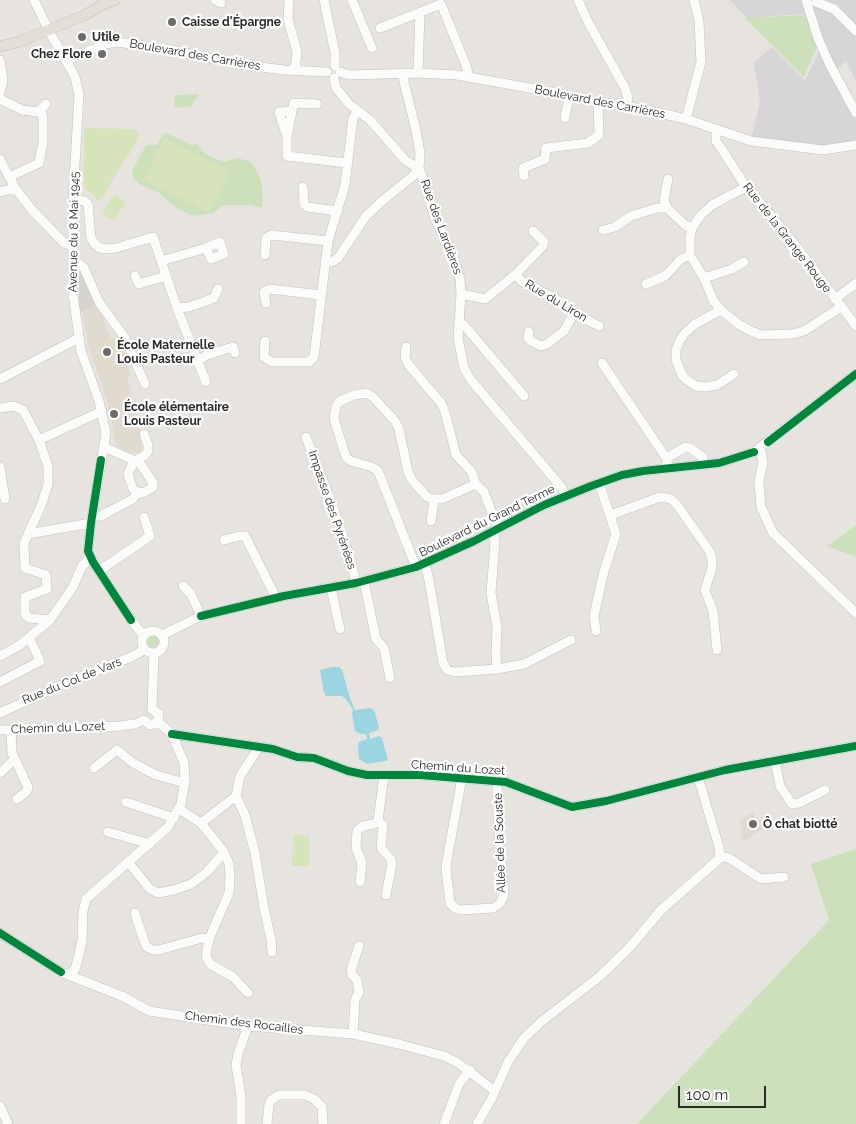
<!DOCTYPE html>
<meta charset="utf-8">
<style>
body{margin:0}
#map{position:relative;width:856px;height:1124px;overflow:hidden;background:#e7e4e0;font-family:Raleway,sans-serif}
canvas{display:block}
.scale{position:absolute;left:678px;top:1086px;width:88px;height:22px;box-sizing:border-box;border:2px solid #2a2a2a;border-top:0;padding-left:6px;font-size:15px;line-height:18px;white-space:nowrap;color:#2a2a2a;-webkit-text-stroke:4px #fff;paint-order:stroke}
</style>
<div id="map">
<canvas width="856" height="1124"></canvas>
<div class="scale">100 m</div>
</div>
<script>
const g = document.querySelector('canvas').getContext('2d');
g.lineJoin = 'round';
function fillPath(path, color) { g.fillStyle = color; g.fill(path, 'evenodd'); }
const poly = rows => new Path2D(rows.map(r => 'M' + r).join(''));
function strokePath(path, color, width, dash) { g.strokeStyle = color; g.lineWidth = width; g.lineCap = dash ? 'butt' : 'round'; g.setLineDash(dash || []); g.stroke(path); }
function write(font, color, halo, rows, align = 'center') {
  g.font = font + ' Raleway,sans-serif'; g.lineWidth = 4.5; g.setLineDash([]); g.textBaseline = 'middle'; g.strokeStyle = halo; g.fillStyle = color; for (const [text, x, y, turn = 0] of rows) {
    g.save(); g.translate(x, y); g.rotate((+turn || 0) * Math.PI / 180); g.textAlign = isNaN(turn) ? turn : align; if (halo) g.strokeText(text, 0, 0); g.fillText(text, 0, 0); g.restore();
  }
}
const industrial = poly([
 [730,0,856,0,856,81,846,61,836,70,856,119,856,141,818,146,752,136,760,103,754,62,772,47,805,80,823,43,815,13,747,18]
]);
const education = poly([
 [95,306,103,316,111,339,118,337,131,375,127,377,131,387,132,402,143,442,141,454,126,452,117,446,115,440,107,400,88,345,82,312],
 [753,812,758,821,762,818,767,827,743,841,739,820]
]);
const green = poly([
 [806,15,817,47,804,77,745,18],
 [199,94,191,106,177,108,175,107,174,98,177,95],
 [165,132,192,145,197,144,206,154,223,162,238,158,251,162,260,177,263,193,262,208,249,205,224,205,213,213,192,216,175,207,158,192,139,184,133,178,132,172,135,165,146,145,156,145],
 [856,525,856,557,827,546],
 '145 641a7 7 0 1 1 14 0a7 7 0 1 1-14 0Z',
 [856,849,856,1124,637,1124,829,920,811,864]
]);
const pitch = poly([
 [84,128,135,129,138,131,139,134,137,142,111,182,105,195,98,201,84,186],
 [164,138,230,171,209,213,144,180],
 [114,195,126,202,114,221,102,214],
 [293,835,309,835,309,866,292,866]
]);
const plaza = poly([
 [79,272,82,273,86,279,95,306,82,312,79,309]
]);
const water = poly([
 [332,667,339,667,342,670,350,698,355,710,370,708,374,710,379,727,378,730,369,733,370,739,379,736,382,738,388,760,386,761,367,764,359,759,358,744,359,742,367,739,366,734,360,734,355,731,352,714,353,710,347,700,342,696,326,696,324,693,320,670]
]);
const minor = poly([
 [34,0,50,33,75,77,79,94,73,199,73,294,81,351,99,401,106,433,91,523,88,551,93,562,132,621,143,635],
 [215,0,221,3],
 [289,0,288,19,297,52,295,70],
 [324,0,335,53,335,66],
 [352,0,372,48],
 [578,0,588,22,625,88,628,98,626,107],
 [806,0,818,38,829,63,856,113],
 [816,2,834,9,856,31],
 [380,28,441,4,466,65,469,77],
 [0,60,3,81,0,93],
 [66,61,105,44,117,42,165,49,245,65,284,70,327,72],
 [340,72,349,75,418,73,457,75,524,87,598,102,642,109,686,119,751,141,823,150,856,145],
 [418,73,420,12],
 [403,74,404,82,416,130,420,153,419,169,425,183,435,219,452,252,460,279,461,294,458,338,464,368,471,380,562,488,566,496],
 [0,99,22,110,38,112,42,114,43,119,43,143,39,163,9,177],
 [317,104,294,103,292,111,279,112,287,137,287,156,347,163],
 [38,112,46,104],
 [565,118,569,96],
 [686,119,701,62,699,21,694,0],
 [716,130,716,141,721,148,746,187,765,208,797,247,856,326],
 [287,137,292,111],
 [0,159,15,188,32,210,64,243,72,246],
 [524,176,523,168,545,159,546,148,588,143,599,135,598,102],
 [303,187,304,204,307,207,338,211],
 [746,187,712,205,701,215,692,228,690,237,690,255,704,278,714,302,721,310,738,324,751,331,761,335,792,334,804,331,841,307],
 [0,192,15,188],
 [73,199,84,201,88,204,91,238,94,243,100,248,105,249,116,248,153,237,177,308,206,382],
 [667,208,664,200,668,179],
 [603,230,615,227,631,216,657,208,667,208,685,225,692,228],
 [265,255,266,238,271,235,328,241],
 [161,261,206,248,211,259,224,254,220,242,206,248],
 [325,262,332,262,338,258,366,216,382,201,413,176,419,169,405,160,370,120,349,104,336,88,334,78],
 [72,263,78,263,84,268,99,302,125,338,145,384],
 [516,274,521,281,561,302,574,313,599,326],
 [135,276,139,284,166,276],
 [704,278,732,269,744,262],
 [646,284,665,276,681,259,690,255],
 [461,294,485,299,516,274,543,246,544,242,533,231],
 [835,299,856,283],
 [266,303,264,292,270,289,321,295],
 [177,308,189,307,214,298,218,289],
 [721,310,695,324,685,333,680,340,676,350,676,360,682,375,687,380,696,386,705,387,717,385,734,374],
 [459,323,464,325,524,396],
 [529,332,528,338,531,341,541,346,547,344,564,331,574,313],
 [265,341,264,357,272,362,309,362,314,357,328,241,345,185,353,118,358,111],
 [406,347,405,357,408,364,441,403,445,412,456,455,471,471,476,484],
 [197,361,207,355,233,347,235,353],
 [602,363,667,459],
 [0,379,79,338],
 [0,408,13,406,23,410,39,440,48,466,48,484,41,506,28,534],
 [306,437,332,504,351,561,356,583],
 [39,440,102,411],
 [760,447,763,462,759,482,761,507,773,533,856,613],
 [667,463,668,457,686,447,690,448,703,457,702,465],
 [0,467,5,499],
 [139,493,133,489,128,475,130,469,135,461,144,456,148,451,148,445,144,434],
 [92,515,101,516,108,512,133,499,136,494,145,492,153,487,153,483,140,463,104,447],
 [611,515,660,497,671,499,678,506,710,552,712,559,712,568,705,590,713,611,717,650],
 [431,521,434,499],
 [493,532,495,542,491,593,497,628,496,654,497,669],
 [224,540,239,536,245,536,276,598],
 [425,564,429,580,443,663,447,670,455,672,497,669,524,664,571,640],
 [416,567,378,471,372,467,351,461,346,457,334,419,336,406,340,401,354,395,367,393,373,397,395,421,399,429,408,472,412,480,427,497,434,499,442,499,476,484,484,492,498,529],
 [99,571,150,536,144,517],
 [364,581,376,639,384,648,390,678],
 [183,586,191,594,201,616],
 [331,588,340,629],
 [50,620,29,618,25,614,25,597,47,589,46,575,25,568,24,543,28,534,91,523],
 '142 642a11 11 0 1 1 22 0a11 11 0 1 1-22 0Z',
 [596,631,594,616,604,571,616,534,599,483],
 [162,635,201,616,284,596,356,583,416,567,474,541,544,505,591,486,622,475,643,471,719,463,754,452,856,374],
 [0,656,20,645,50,620,73,587,82,566,90,558],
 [0,682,40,661,29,637],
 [152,709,154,653],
 [0,713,63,684,131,657,144,650],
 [144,720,150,725,158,722,159,714,152,709],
 [0,730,32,730,120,726,135,724,144,720],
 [11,730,12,753,28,787,27,791,17,799],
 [172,734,273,749,297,757,314,758,348,771,367,775,420,775,506,782,572,807,606,801,725,770,856,746],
 [259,747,240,776,236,796,245,815,255,853,264,908,271,939,272,952],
 [775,760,780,786,792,804,799,803,825,790],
 [94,768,117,750,133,763,156,775,185,783],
 [0,773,15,759],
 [462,778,447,860,446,870,450,903,455,908,461,910,493,908,498,905,502,900,504,893,500,851,497,791,498,781],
 [126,802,174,818],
 [179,809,201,823,224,852,229,864,230,878,229,893,209,939,206,956,210,964,233,977,248,993],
 [378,821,383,825,381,848,391,859,392,864,386,895],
 [201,823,236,796],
 [108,832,150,844],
 [720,856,729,858,761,879,784,877],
 [128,862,150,889,158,893,174,890,191,884,207,872,224,852],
 [360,882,362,863,356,848,357,831,363,826,374,824,378,821,384,775],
 [135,913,144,941,147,947,153,950,159,950,202,938,209,939],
 [0,933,61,972,124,997,149,1011,248,1026,353,1034,399,1044,444,1056,458,1063,495,1091],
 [69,975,75,969,77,963,82,941,83,911,86,899,160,834,168,827,181,804,185,781,184,763,172,734,158,722],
 [353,1034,355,1000,359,992,357,980,352,975,351,970,359,946],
 [0,1106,8,1124],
 [241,1124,241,1096,236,1065,238,1054,248,1026],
 [267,1124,269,1104,271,1100,279,1095,305,1095,314,1099,322,1107,323,1124],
 [444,1124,459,1084,470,1070],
 [477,1124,492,1098,508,1062,524,1038,542,1021,599,977,629,948,661,910,720,858,719,847,698,777]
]);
const major = poly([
 [0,46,19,42,85,15,102,5,115,0]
]);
const cycleway = poly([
 [768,442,856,374],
 [101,460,91,523,88,551,93,562,131,620],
 [201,616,284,596,356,583,416,567,474,541,544,505,591,486,622,475,643,471,719,463,754,452],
 [172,734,273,749,297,757,314,758,348,771,367,775,420,775,506,782,572,807,606,801,725,770,856,746],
 [0,933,61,972]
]);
const markers = [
 [172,22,5,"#6c6b6a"],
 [82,37,5,"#6c6b6a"],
 [102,54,5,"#6c6b6a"],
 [107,352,5,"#6c6b6a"],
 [114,414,5,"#6c6b6a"],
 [753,824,5,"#6c6b6a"]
];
const poiNames = [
 ["Caisse d'Épargne",182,22],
 ["Utile",92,37],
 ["Chez Flore",92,54,"right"],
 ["École Maternelle",117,345],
 ["Louis Pasteur",117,359],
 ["École élémentaire",124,407],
 ["Louis Pasteur",124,421],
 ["Ô chat biotté",763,824]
];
const streetNames = [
 ["Boulevard des Carrières",195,55,10],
 ["Boulevard des Carrières",600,102,11],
 ["Rue des Lardières",441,227,70],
 ["Avenue du 8 Mai 1945",74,232,-89],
 ["Rue de la Grange Rouge",787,238,52],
 ["Rue du Liron",556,301,31],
 ["Impasse des Pyrénées",332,510,71],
 ["Boulevard du Grand Terme",487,521,-26],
 ["Rue du Col de Vars",72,681,-22],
 ["Chemin du Lozet",58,728,-2],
 ["Chemin du Lozet",458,768,4],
 ["Allée de la Souste",500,843,-92],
 ["Chemin des Rocailles",244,1023,7]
];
fillPath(industrial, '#d7d5d7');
fillPath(education, '#e1dacf');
fillPath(green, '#cde0bc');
fillPath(pitch, '#d7e3bb');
fillPath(plaza, '#d7d4d0');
fillPath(water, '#9bd5e1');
strokePath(minor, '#c2c1c1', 10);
strokePath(major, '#bfbfbd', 11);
strokePath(minor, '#fbfbfa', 9);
strokePath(major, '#e4dfd5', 10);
strokePath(cycleway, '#00873e', 8);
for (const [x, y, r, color] of markers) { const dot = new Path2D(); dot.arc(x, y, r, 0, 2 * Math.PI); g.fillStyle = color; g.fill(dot); strokePath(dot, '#fff', 2); }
write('bold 12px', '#2a2a2a', '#fff', poiNames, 'left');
write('12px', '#2a2a2a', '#fff', streetNames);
</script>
